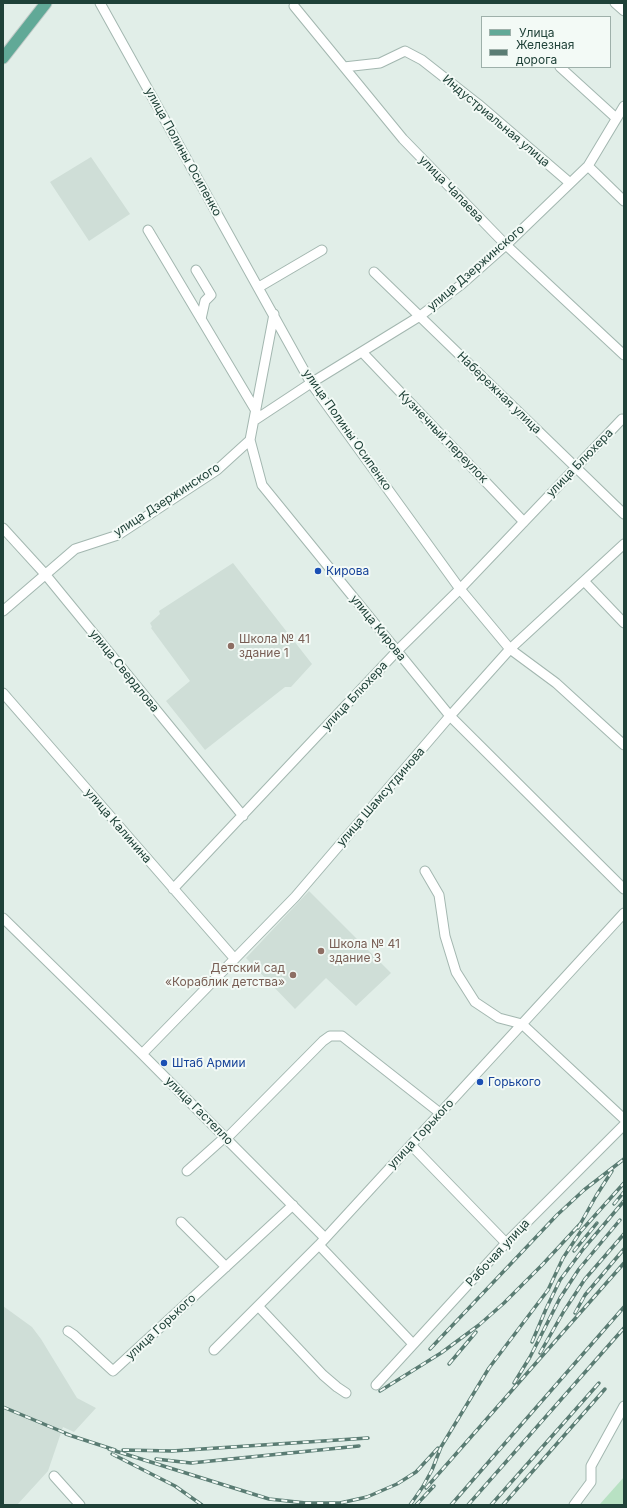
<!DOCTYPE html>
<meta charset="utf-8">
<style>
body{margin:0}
#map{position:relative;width:627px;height:1508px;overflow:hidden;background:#e1eee8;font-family:Inter,sans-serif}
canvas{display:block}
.frame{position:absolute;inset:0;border:4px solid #1f4138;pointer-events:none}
.legend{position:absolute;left:481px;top:16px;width:130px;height:52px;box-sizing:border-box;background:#f3faf6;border:1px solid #9eb0aa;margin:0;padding:5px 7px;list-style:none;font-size:12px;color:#1f4138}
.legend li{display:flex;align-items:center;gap:8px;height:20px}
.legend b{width:20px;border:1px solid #9eb0aa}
</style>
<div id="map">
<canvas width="627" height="1508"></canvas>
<div class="frame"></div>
<ul class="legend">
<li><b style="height:5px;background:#61a997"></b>Улица</li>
<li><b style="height:5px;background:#5a7c73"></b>Железная дорога</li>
</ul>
</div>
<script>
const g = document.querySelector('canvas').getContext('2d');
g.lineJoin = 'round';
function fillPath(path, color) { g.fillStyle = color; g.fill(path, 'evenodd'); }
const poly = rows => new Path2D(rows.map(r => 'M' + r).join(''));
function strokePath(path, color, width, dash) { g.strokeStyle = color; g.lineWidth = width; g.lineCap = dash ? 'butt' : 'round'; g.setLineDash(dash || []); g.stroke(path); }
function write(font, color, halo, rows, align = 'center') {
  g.font = font + ' Inter,sans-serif'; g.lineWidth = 4; g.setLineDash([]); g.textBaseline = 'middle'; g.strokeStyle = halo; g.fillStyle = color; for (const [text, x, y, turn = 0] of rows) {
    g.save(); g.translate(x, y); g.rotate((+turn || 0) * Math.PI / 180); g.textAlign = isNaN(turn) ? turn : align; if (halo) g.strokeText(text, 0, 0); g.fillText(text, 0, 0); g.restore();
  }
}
const built = poly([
 [91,157,130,214,89,241,50,182],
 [233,563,312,664,291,687,285,687,205,750,166,701,190,681,151,628,152,627,150,623,160,614,159,611],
 [309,891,391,973,356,1006,326,978,295,1009,246,958],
 [3,1306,32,1327,41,1339,77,1398,96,1408,74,1432,63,1427,48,1471,17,1505,3,1505]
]);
const green = poly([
 [624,1477,624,1505,602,1505,600,1504]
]);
const minor = poly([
 [100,3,311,383,460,589,510,649,556,683,624,745],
 [615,3,624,11],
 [294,6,403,139,506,245,624,355],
 [344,67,380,63,405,51,422,60,478,104,570,183],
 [560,67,616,118],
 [588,166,624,201],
 [148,230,256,411],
 [196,270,211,295,205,301,201,319],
 [374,272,624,514],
 [259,287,322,250],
 [274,314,250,440,262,485,450,716,624,889],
 [362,352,524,522],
 [255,420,311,383,420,316,462,284,506,245,588,166,624,106],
 [3,528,45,574,243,816],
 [584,581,624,623],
 [3,611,75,549,118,535,217,470,250,440],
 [3,693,234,958],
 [425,871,439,895,445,936,456,972,475,1002,499,1018,522,1024,624,1119],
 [173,889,397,651,460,589,622,419],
 [3,918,142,1054,325,1238],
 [142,1054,295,897,450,716,510,649,624,544],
 [226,1139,323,1041,330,1036,342,1036,440,1113],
 [411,1145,506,1243],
 [187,1171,225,1137],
 [181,1222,226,1267],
 [319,1245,413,1344],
 [258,1306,323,1375,337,1387,346,1393],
 [68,1331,74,1335,113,1371,293,1205],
 [214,1350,319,1245,624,913],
 [376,1385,506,1243,624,1125],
 [54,1476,80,1505],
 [574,1505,591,1482,591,1466,624,1406]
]);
const major = poly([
 [3,58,46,3]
]);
const rail = poly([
 [614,1204,624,1192],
 [578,1228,596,1196,612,1171],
 [574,1251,597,1223],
 [575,1313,585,1295,624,1249],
 [532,1342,546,1309,560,1280,584,1248,624,1201],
 [430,1349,557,1215,584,1190,624,1159],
 [540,1353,564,1311,585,1279,624,1234],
 [449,1364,476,1332],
 [514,1383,530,1357,560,1298,579,1269,620,1220],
 [380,1391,441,1353,479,1325,504,1303,543,1264,581,1223],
 [3,1407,70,1435],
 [66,1434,115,1450],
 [109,1449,269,1499,306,1503,340,1503,367,1497,397,1484,416,1472,438,1448],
 [123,1450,172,1451,368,1438],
 [112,1454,175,1486,202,1505],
 [156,1459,191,1463,359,1446],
 [426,1488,624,1263],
 [410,1505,422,1488,432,1470,441,1447,489,1368,548,1290,563,1258,581,1231,624,1183],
 [416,1505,434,1486],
 [451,1505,624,1307],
 [468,1505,624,1328],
 [491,1505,599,1383],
 [503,1505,605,1389]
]);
const markers = [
 [318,571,4,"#1a4fb4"],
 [231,646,4,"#8d6e63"],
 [321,951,4,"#8d6e63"],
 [293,975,4,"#8d6e63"],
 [164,1063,4,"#1a4fb4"],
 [480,1082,4,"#1a4fb4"]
];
const streetNames = [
 ["Индустриальная улица",496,121,40],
 ["улица Полины Осипенко",183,152,61],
 ["улица Чапаева",451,189,46],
 ["улица Дзержинского",476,268,-41],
 ["Набережная улица",499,393,44],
 ["улица Полины Осипенко",347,430,55],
 ["Кузнечный переулок",443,437,46],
 ["улица Блюхера",580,463,-46],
 ["улица Дзержинского",167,500,-33],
 ["улица Кирова",378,628,51],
 ["улица Свердлова",124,671,51],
 ["улица Блюхера",355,696,-47],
 ["улица Шамсутдинова",381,797,-49],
 ["улица Калинина",118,826,49],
 ["улица Гастелло",199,1111,45],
 ["улица Горького",421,1134,-47],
 ["Рабочая улица",498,1253,-47],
 ["улица Горького",161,1327,-43]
];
const transitNames = [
 ["Кирова",326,571],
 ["Штаб Армии",172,1063],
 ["Горького",488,1082]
];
const educationNames = [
 ["Школа № 41",239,639],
 ["здание 1",239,653],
 ["Школа № 41",329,944],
 ["здание 3",329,958],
 ["Детский сад",285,968,"right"],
 ["«Кораблик детства»",285,982,"right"]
];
fillPath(built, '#cfded7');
fillPath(green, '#b8e1c3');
strokePath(minor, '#a3b7b0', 11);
strokePath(major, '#c0cac7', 13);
strokePath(minor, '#fff', 9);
strokePath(major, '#61a997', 11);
strokePath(rail, '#5a7c73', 3.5);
strokePath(rail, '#f3faf6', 2, [6]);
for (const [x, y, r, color] of markers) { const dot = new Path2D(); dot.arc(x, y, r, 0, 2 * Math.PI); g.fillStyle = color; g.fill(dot); strokePath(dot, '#f3faf6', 1.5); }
write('12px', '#1f4138', '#f3faf6', streetNames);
write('12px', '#164399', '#f3faf6', transitNames, 'left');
write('12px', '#785e54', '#f3faf6', educationNames, 'left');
</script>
